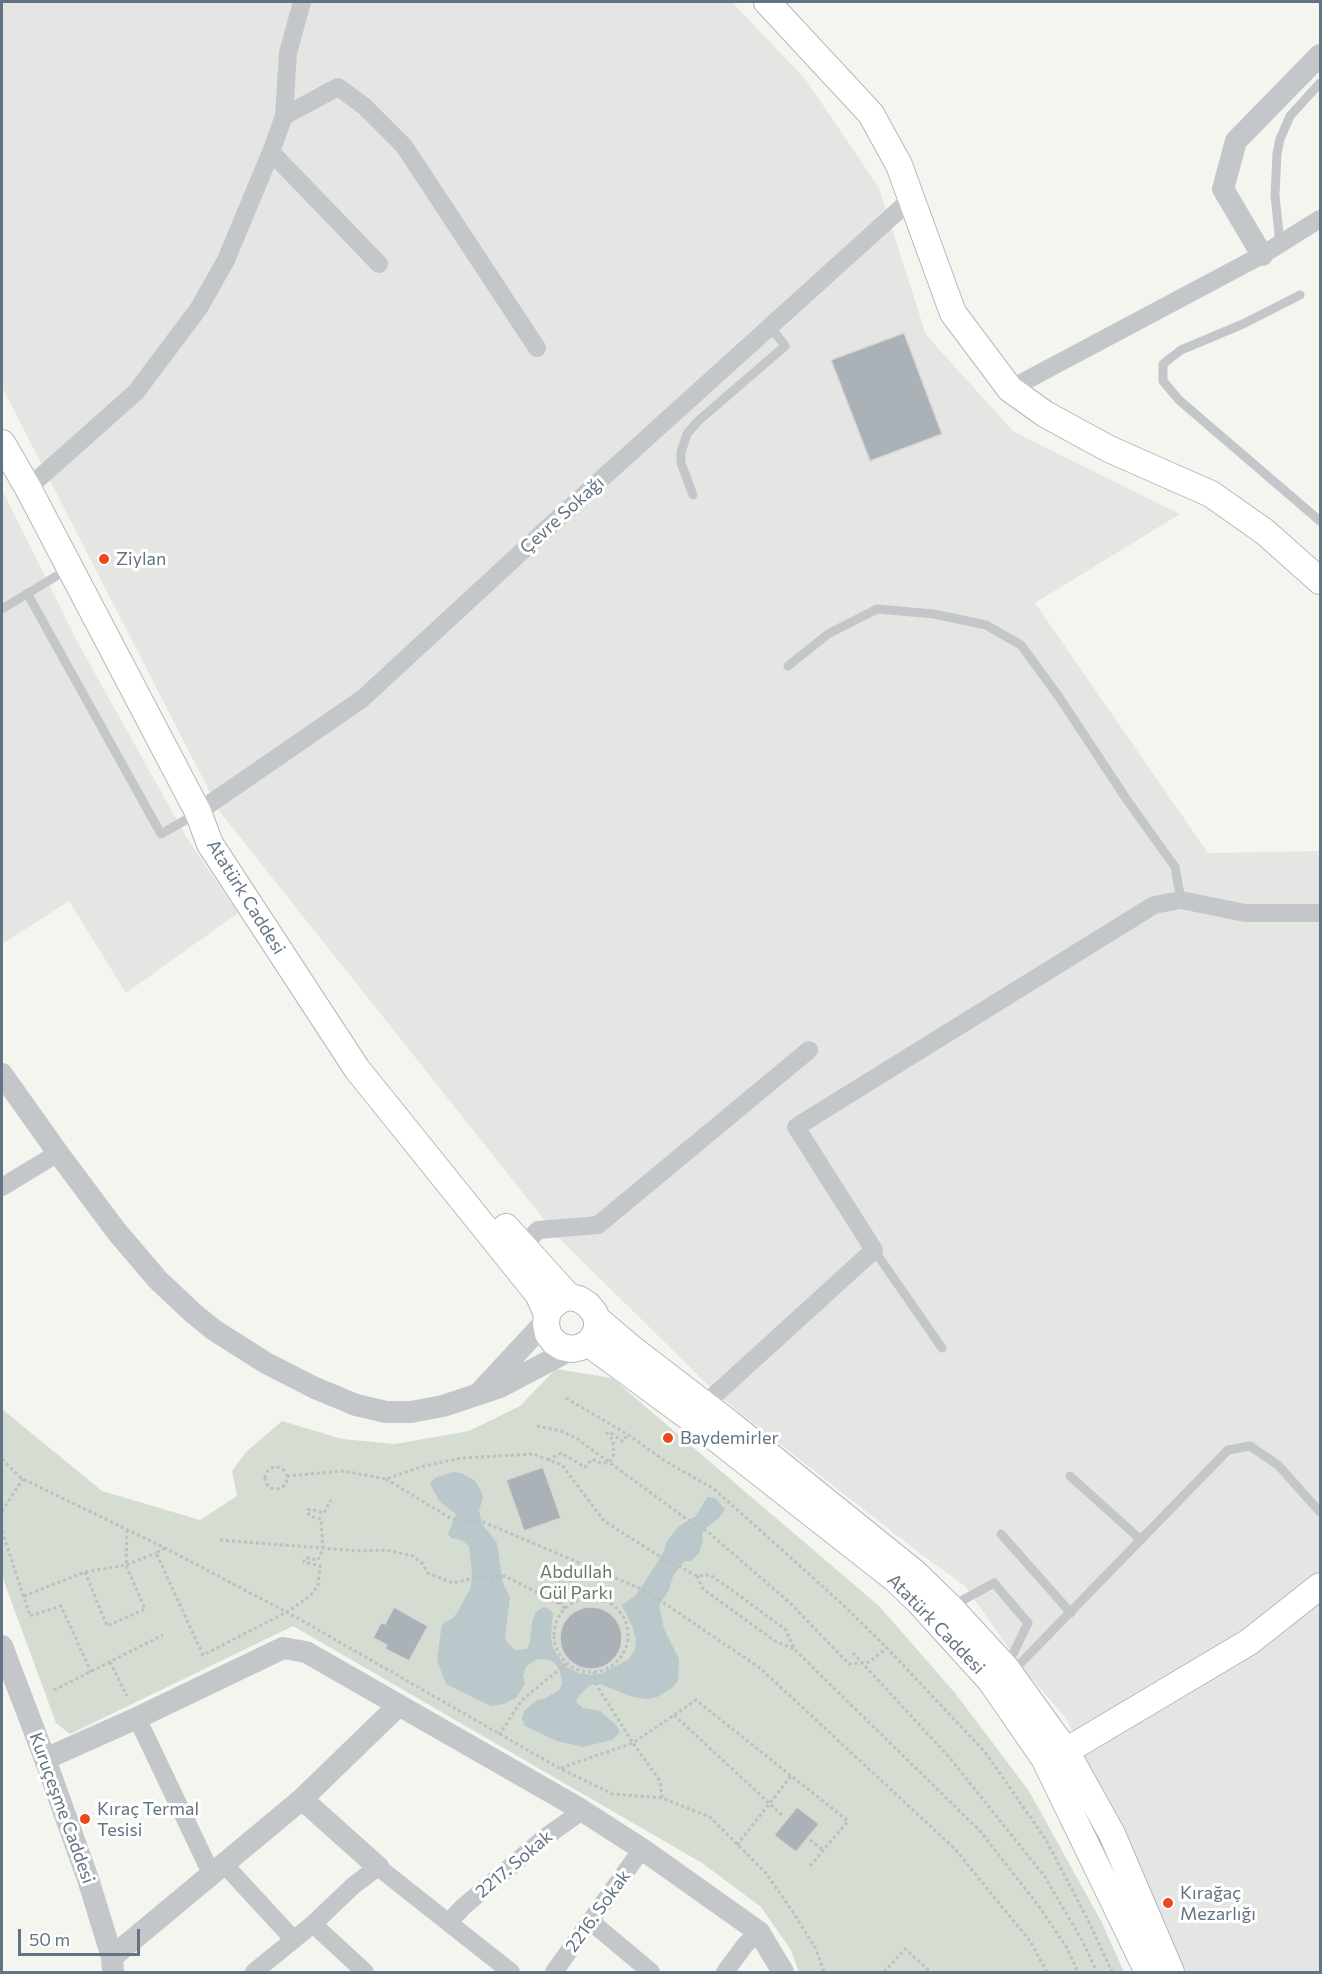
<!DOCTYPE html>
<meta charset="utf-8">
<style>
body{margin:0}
#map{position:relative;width:1322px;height:1974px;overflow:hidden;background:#f5f5f0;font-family:Commissioner,sans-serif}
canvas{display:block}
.frame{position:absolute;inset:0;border:3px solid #627483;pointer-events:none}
.scale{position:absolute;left:18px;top:1929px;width:122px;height:27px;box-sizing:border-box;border:3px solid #627483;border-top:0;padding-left:8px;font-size:18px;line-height:21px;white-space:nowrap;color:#627483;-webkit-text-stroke:4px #fff;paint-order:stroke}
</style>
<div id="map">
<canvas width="1322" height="1974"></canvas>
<div class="frame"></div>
<div class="scale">50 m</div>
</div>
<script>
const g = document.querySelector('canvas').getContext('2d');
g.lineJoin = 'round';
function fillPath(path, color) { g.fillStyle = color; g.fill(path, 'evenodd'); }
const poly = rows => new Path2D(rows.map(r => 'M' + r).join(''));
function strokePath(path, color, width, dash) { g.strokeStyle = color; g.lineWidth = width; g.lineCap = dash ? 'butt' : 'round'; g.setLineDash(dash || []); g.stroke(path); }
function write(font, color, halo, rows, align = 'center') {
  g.font = font + ' Commissioner,sans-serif'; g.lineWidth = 6; g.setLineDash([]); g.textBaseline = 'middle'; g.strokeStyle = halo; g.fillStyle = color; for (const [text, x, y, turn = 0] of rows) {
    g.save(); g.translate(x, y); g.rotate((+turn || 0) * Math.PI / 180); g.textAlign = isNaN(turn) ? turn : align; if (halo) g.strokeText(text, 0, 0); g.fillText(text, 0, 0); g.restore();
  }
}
const built = poly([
 [2,2,732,2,806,80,879,188,926,335,1014,432,1180,514,1035,603,1208,853,1320,851,1320,1972,1185,1972,1066,1718,1024,1670,965,1586,922,1555,721,1398,558,1237,220,812,2,387],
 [2,490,78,643,187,838,238,913,126,993,69,901,2,944]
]);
const green = poly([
 [556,1369,612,1378,879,1606,955,1693,1029,1791,1101,1921,1124,1972,799,1972,791,1950,761,1907,702,1863,293,1626,70,1734,56,1723,2,1576,2,1409,102,1491,200,1520,237,1496,232,1471,246,1452,282,1421,342,1439,395,1444,469,1431,520,1406]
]);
const water = poly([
 [453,1472,461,1473,474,1480,480,1489,483,1497,479,1511,482,1524,497,1543,503,1583,510,1597,505,1637,508,1643,515,1650,527,1649,530,1642,532,1623,535,1613,543,1607,547,1608,553,1613,551,1635,552,1645,557,1655,565,1666,579,1673,592,1675,602,1673,629,1659,635,1649,636,1641,633,1628,622,1605,635,1596,643,1585,663,1553,667,1541,678,1527,696,1516,707,1497,715,1498,725,1509,719,1518,706,1528,702,1534,703,1541,699,1553,691,1561,684,1561,673,1576,669,1590,659,1605,664,1629,679,1659,678,1681,672,1688,657,1697,648,1699,633,1697,600,1684,590,1685,578,1697,576,1702,583,1708,600,1711,617,1726,620,1732,612,1740,583,1747,557,1741,525,1726,522,1719,524,1711,537,1700,544,1699,559,1690,562,1684,560,1671,555,1663,549,1660,538,1659,532,1662,526,1667,523,1676,525,1684,516,1698,504,1704,491,1706,446,1684,437,1660,442,1624,453,1618,459,1610,471,1587,472,1573,469,1546,461,1540,451,1538,448,1534,456,1514,440,1502,430,1484,435,1478]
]);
const building = poly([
 [904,333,942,434,870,461,831,360,904,333],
 [543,1467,561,1518,524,1531,506,1480,543,1467],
 [394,1607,428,1626,409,1661,385,1649,387,1645,373,1638,381,1623,385,1624,394,1607],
 '560 1638a31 31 0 1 1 62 0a31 31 0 1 1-62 0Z',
 [797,1807,819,1824,796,1852,774,1835,797,1807]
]);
const path = poly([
 [566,1398,630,1436,665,1461,714,1489,841,1603,887,1648,985,1752,1046,1840,1088,1920,1112,1972],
 [537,1426,561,1431,576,1438,688,1520,708,1532,791,1604,849,1664,869,1662,887,1648],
 [2,1459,21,1478,165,1548,294,1616,559,1768,613,1794,662,1798,710,1817,765,1872,793,1912,816,1949,824,1972],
 [548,1460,561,1453,585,1467,592,1459,603,1464,611,1460,614,1454,613,1440,607,1433,611,1433,622,1441,625,1440,627,1434],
 '265 1478a11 11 0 1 1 22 0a11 11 0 1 1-22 0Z',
 [287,1476,343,1471,386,1479,424,1466,461,1458,533,1454,562,1465,604,1521,656,1554,697,1576,710,1575,736,1593,786,1630,794,1649,980,1831,1038,1905,1067,1948,1078,1972],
 [386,1479,452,1519,483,1522,639,1588,664,1603,760,1668,955,1849,1030,1941,1047,1972],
 [2,1511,23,1479],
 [2,1531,30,1616,61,1606,91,1672],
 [220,1540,360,1551,386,1550,413,1556,423,1564,428,1573,453,1583,470,1579,505,1576,560,1604],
 [165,1548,156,1553,203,1655,287,1612,310,1596,318,1586,320,1566,304,1562,304,1559,309,1558,318,1560,323,1549,321,1519,310,1516,307,1512,308,1510,311,1509,324,1513,331,1500],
 [85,1572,107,1626,145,1609,126,1565,127,1529],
 [697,1576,703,1589,775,1641,794,1649],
 [24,1596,85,1572,126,1565,156,1553],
 '554 1635a37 37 0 1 1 74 0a37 37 0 1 1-74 0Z',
 [565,1608,560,1604,569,1586,547,1573,548,1570,571,1581,589,1567],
 [853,1653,949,1757,1045,1877,1084,1944,1097,1972],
 [110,1662,127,1696],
 [54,1690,163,1635],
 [674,1715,784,1817],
 [499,1735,522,1700,567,1663],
 [561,1768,633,1743,597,1686,594,1672],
 [662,1798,660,1781,633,1743,696,1700,848,1821,810,1866],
 [810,1840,823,1850],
 [737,1845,791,1776],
 [884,1972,905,1949,931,1972]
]);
const service = poly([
 [1280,244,1275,195,1277,154,1280,139,1290,116,1320,83],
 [1300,295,1243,324,1181,350,1163,364,1163,381,1179,400,1320,521],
 [693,495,681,463,681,452,687,434,697,422,785,346,770,326],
 [27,593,161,834,196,814],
 [2,609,68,569],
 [788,666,828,634,877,609,934,614,986,625,1021,645,1059,697,1127,800,1175,867,1181,900],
 [874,1250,942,1348],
 [1070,1476,1141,1540],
 [1001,1534,1071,1613],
 [952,1606,994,1583,1028,1623,1007,1666],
 [1011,1673,1228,1450,1250,1446,1278,1465,1320,1512]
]);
const minor = poly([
 [284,116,338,87,364,106,404,146,537,348],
 [271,152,379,264],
 [1010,389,1262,255,1320,219],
 [28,488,136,392,199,308,226,260,271,152,284,116,288,53,302,2],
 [198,812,362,699,555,521,910,200],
 [2,1187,58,1153],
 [522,1247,538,1230,598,1225,809,1050],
 [696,1412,874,1250,796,1127,1154,905,1181,900,1245,913,1320,913],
 [137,1718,211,1873],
 [223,1863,294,1940],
 [590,1921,651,1972],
 [449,1922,463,1907,544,1838,582,1811],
 [313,1924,365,1972],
 [254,1972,313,1924,354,1885,378,1867,511,1972],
 [554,1972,642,1849],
 [725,1972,745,1945,759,1932]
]);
const tertiary = poly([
 [1262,255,1223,189,1236,141,1320,55],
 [2,1074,58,1153,117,1232,158,1280,193,1313,214,1330,266,1363,315,1388,356,1405,386,1412,411,1412,443,1406,500,1387,572,1349],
 [482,1390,546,1321],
 [2,1646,45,1759,88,1879,112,1957,113,1972],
 [45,1759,137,1718,283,1648,306,1652,575,1806,642,1849,759,1932,783,1972],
 [302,1799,378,1867],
 [112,1957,302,1799,399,1705]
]);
const secondary = poly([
 [767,2,871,114,899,165,953,313,1010,389,1045,414,1109,449,1211,494,1265,532,1320,581],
 [2,443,28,488,198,812,210,844,357,1069,538,1294,547,1314],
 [506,1227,569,1297],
 [597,1319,597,1328,594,1336,588,1343,581,1347,572,1349,562,1347,554,1342,548,1334,546,1324,547,1314,552,1306,560,1300,569,1297,579,1299,587,1304,594,1312,597,1319,630,1347,729,1423,915,1573,950,1607,1006,1668,1066,1751,1112,1834,1171,1972],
 [588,1343,690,1418,895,1579,919,1602,990,1680,1044,1758,1148,1972],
 [1050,1756,1066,1751,1249,1642,1320,1586]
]);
const markers = [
 [104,559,6,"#ea4a1b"],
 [668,1438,6,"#ea4a1b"],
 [85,1819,6,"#ea4a1b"],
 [1168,1903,6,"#ea4a1b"]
];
const streetNames = [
 ["Çevre Sokağı",562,515,-42],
 ["Atatürk Caddesi",246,897,58],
 ["Atatürk Caddesi",936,1624,46],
 ["Kuruçeşme Caddesi",62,1808,70],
 ["2217. Sokak",514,1864,-40],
 ["2216. Sokak",598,1911,-54]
];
const poiNames = [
 ["Ziylan",116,559],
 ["Baydemirler",680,1438],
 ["Kıraç Termal",97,1809],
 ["Tesisi",97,1830],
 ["Kırağaç",1180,1893],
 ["Mezarlığı",1180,1914]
];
const parkNames = [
 ["Abdullah",576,1572],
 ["Gül Parkı",576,1593]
];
fillPath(built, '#e5e6e4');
fillPath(green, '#d5dcd1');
fillPath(water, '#bac7cb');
fillPath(building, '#aab2b7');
strokePath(building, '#d6d6d3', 1.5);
strokePath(secondary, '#b3b9bd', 28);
strokePath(path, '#bdbfc1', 3, [3, 3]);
strokePath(service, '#c4c7ca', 9);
strokePath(minor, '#c4c7ca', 18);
strokePath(tertiary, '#c4c7ca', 22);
strokePath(secondary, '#fff', 26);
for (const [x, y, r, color] of markers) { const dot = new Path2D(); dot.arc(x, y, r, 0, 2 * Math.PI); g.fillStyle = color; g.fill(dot); strokePath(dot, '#fff', 2); }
write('18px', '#627483', '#fff', streetNames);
write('18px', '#627483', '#fff', poiNames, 'left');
write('18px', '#667a61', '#fff', parkNames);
</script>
